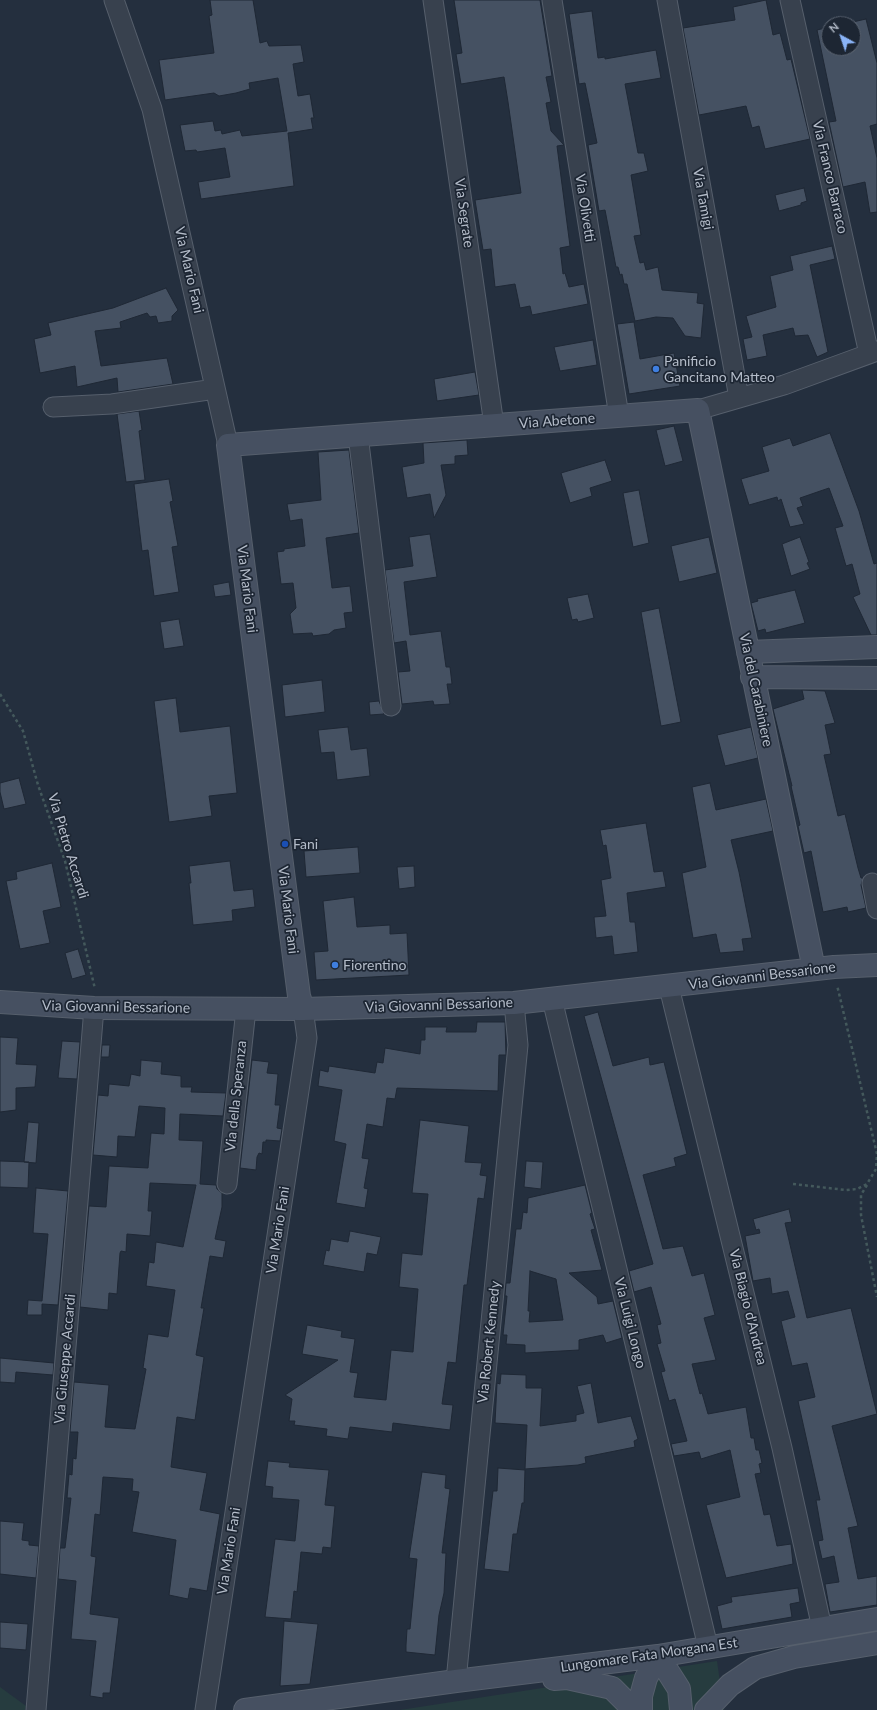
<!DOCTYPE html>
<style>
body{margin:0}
#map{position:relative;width:877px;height:1710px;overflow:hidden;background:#242f3e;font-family:Lato,sans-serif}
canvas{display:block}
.north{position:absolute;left:821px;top:16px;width:40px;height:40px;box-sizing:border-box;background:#1d2633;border:1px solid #59626f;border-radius:50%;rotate:320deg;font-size:11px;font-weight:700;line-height:16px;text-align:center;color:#b4bcc9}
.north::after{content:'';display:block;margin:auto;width:14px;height:18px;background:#8ab4f8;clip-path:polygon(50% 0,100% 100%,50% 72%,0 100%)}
</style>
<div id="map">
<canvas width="877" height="1710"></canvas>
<div class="north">N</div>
</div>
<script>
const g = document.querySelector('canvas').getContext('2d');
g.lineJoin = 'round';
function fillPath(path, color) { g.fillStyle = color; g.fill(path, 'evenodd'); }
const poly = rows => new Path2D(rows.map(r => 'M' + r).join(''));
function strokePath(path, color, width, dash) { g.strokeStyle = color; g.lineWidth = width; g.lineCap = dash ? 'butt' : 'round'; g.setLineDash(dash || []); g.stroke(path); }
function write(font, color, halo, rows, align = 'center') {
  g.font = font + ' Lato,sans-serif'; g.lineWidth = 3.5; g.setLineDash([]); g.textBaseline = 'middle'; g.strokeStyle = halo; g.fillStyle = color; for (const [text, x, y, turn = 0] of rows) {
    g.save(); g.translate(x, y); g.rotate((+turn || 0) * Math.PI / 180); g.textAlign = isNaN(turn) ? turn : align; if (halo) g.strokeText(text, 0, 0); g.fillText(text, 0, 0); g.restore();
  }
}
const green = poly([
 [717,1661,724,1710,400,1710],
 [0,1687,26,1706,25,1710,0,1710]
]);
const building = poly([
 [210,0,253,0,260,43,267,41,269,46,301,45,304,62,293,64,298,96,310,94,314,118,311,118,313,129,288,133,294,186,201,199,198,182,230,177,225,148,197,152,196,150,185,151,180,125,213,121,215,131,221,130,222,134,240,130,242,136,287,131,278,78,249,83,250,89,236,93,219,96,214,93,165,100,159,60,214,53,209,16,212,15,210,0],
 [454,0,540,0,552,76,546,77,551,102,546,103,551,131,564,145,557,146,570,246,560,248,563,274,565,273,569,287,584,284,588,304,532,315,530,306,520,308,515,284,495,287,491,249,483,250,475,200,521,193,508,102,504,77,461,84,456,54,462,53,454,0],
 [766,0,773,35,780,33,787,60,791,59,810,139,765,149,759,126,752,128,746,106,699,115,683,28,735,20,733,7,766,0],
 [592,11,598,58,605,57,605,59,656,50,661,78,625,84,638,153,644,153,648,171,631,175,641,235,634,236,640,263,644,262,646,270,658,267,662,290,698,293,697,303,704,304,701,338,685,336,673,318,656,317,635,321,627,284,624,284,622,274,620,275,618,267,616,267,605,210,599,211,588,145,597,143,585,83,579,84,569,14,592,11],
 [866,19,877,63,877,124,870,126,877,158,877,212,870,213,865,182,843,187,829,122,836,121,817,30,829,27,829,48,853,48,853,24,844,24,866,19],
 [804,188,807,201,801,203,801,205,779,211,775,195,804,188],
 [832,246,835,259,810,265,828,352,817,357,808,335,795,336,793,328,763,335,767,356,747,360,743,339,752,337,746,316,776,307,770,276,793,270,790,256,832,246],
 [166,288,178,310,172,316,172,321,158,323,156,316,150,317,147,313,120,322,121,328,95,331,101,366,167,358,173,384,118,392,117,378,77,387,75,366,40,373,34,339,51,335,48,323,113,308,166,288],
 [634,322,640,359,674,353,680,386,629,394,617,324,634,322],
 [593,340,597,365,560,371,554,347,593,340],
 [475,372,479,395,437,401,434,379,475,372],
 [139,411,142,430,139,431,145,480,126,482,117,414,139,411],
 [674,426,683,461,665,466,656,430,674,426],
 [830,433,859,511,874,564,877,563,877,635,871,635,853,597,860,594,852,564,846,566,835,528,843,526,829,488,800,498,803,506,797,508,804,524,790,527,781,499,778,501,777,497,749,505,741,479,769,471,762,447,790,438,793,446,830,433],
 [467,440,468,455,455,456,455,464,441,465,446,495,434,518,430,494,407,498,402,467,424,463,423,443,467,440],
 [349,450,359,533,326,538,332,588,350,586,353,612,344,613,346,628,334,630,329,634,313,636,312,633,293,634,290,614,296,608,293,583,281,584,277,552,284,551,284,549,305,546,302,519,290,521,287,504,321,500,318,452,349,450],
 [605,460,612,481,590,488,592,496,570,503,561,473,605,460],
 [169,479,173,501,170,502,178,546,172,547,179,592,154,596,148,550,142,551,134,484,169,479],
 [639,490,649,543,633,547,623,493,639,490],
 [430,534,437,577,404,582,410,635,441,631,446,667,450,667,452,684,447,684,450,704,434,705,433,701,402,704,398,672,410,671,406,641,394,643,385,570,413,566,409,537,430,534],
 [709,537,717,573,679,582,671,546,709,537],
 [800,537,809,562,807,563,810,569,791,576,782,544,800,537],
 [229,582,231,595,215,597,213,585,229,582],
 [795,590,805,623,766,633,765,629,758,631,751,603,758,601,757,599,795,590],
 [588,594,594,618,578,622,577,619,572,620,567,598,588,594],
 [659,608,681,722,661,726,641,612,659,608],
 [179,619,184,646,164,649,160,622,179,619],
 [322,680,325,712,285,717,282,685,322,680],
 [802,690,825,691,835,723,825,725,831,754,824,755,838,816,845,814,858,868,861,878,863,878,861,885,866,908,848,912,847,907,823,912,811,851,804,853,798,826,800,825,791,786,792,786,773,709,804,699,802,690],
 [176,698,180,732,230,726,237,793,209,796,212,816,169,822,154,701,176,698],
 [379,701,384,714,370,715,369,702,379,701],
 [348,727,351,750,367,748,370,776,337,780,334,752,321,753,318,730,348,727],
 [751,727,758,758,725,766,717,735,751,727],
 [19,778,26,804,4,809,0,792,0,783,19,778],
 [710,783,716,810,766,799,773,831,731,840,739,872,752,938,742,939,744,951,720,953,716,934,693,938,682,873,706,867,692,787,710,783],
 [646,823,654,872,663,871,666,887,627,893,630,922,635,922,638,952,614,955,612,936,596,938,594,917,606,916,601,880,611,878,606,845,603,846,600,830,646,823],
 [358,847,360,873,306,877,304,851,358,847],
 [230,861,234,891,253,889,255,907,232,910,233,921,193,925,189,883,191,883,189,866,230,861],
 [52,863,61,907,43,911,50,943,20,949,6,881,17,879,16,872,52,863],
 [414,866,415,887,399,889,397,867,414,866],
 [354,897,357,927,390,925,390,934,407,933,409,975,316,980,314,952,328,951,323,901,354,897],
 [78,949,86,975,72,979,65,953,78,949],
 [598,1012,613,1066,649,1057,650,1065,664,1062,687,1154,674,1158,676,1166,643,1175,663,1249,683,1246,692,1276,704,1273,715,1315,704,1318,716,1360,692,1364,700,1394,702,1393,708,1414,746,1407,751,1438,754,1438,756,1450,759,1450,762,1463,759,1464,761,1473,755,1474,764,1515,770,1514,777,1546,791,1544,793,1564,726,1578,706,1505,740,1497,730,1450,701,1459,699,1452,674,1456,671,1444,687,1441,675,1399,669,1401,661,1372,665,1371,657,1344,661,1343,657,1325,661,1324,651,1287,634,1292,629,1271,653,1264,584,1016,598,1012],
 [477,1022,505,1022,506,1055,499,1055,498,1091,397,1088,395,1099,387,1098,383,1127,367,1124,362,1158,369,1159,364,1188,368,1189,365,1208,336,1203,346,1144,334,1141,342,1090,318,1086,320,1070,328,1072,329,1066,375,1073,377,1062,383,1063,385,1048,420,1054,421,1040,425,1040,425,1027,447,1027,446,1032,476,1032,477,1022],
 [0,1037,18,1038,16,1064,37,1065,35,1087,16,1088,16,1110,0,1112,0,1037],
 [62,1041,80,1042,77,1079,58,1078,62,1041],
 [102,1045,110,1045,109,1057,101,1057,102,1045],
 [141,1060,162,1062,161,1074,181,1076,181,1087,192,1087,191,1092,226,1093,223,1116,180,1114,179,1140,203,1141,200,1184,216,1185,217,1189,222,1193,222,1207,215,1239,226,1241,223,1258,210,1256,201,1308,204,1308,196,1355,204,1357,195,1420,177,1417,171,1467,207,1473,200,1510,220,1514,207,1591,190,1588,188,1599,169,1595,176,1540,132,1532,139,1492,132,1491,133,1479,103,1477,100,1515,95,1514,91,1556,96,1557,90,1614,119,1618,110,1693,103,1693,103,1698,90,1696,96,1641,71,1639,76,1581,58,1579,60,1548,65,1548,71,1498,67,1498,69,1474,72,1475,73,1458,76,1459,78,1432,70,1432,74,1382,109,1385,105,1427,135,1429,146,1369,143,1368,148,1334,168,1337,175,1290,146,1286,149,1262,154,1263,156,1242,183,1247,196,1185,150,1183,148,1211,152,1211,150,1236,127,1234,126,1252,121,1251,120,1253,117,1294,109,1293,108,1310,80,1307,89,1206,106,1207,109,1166,148,1168,151,1133,164,1134,165,1108,139,1106,135,1137,118,1136,117,1157,93,1155,98,1095,108,1096,109,1084,129,1086,131,1074,140,1076,141,1060],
 [252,1060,269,1062,267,1073,278,1074,275,1105,280,1105,277,1128,282,1129,280,1141,266,1140,266,1142,263,1142,262,1154,259,1153,257,1157,256,1170,240,1168,252,1060],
 [420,1120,469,1126,465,1162,482,1163,480,1175,487,1176,484,1199,478,1198,467,1285,464,1285,456,1363,448,1362,442,1404,453,1405,450,1430,393,1423,392,1432,350,1427,348,1439,326,1436,327,1429,294,1425,295,1421,289,1421,292,1399,285,1395,338,1360,302,1354,307,1325,342,1331,341,1337,355,1339,350,1372,358,1373,354,1397,386,1400,391,1350,413,1352,418,1289,399,1287,402,1253,422,1255,428,1194,412,1193,420,1120],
 [28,1122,39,1123,36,1163,24,1162,28,1122],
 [0,1161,29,1162,28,1188,0,1187,0,1161],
 [526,1161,543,1162,541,1189,524,1187,526,1161],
 [585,1185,592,1213,590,1214,595,1229,591,1230,602,1270,569,1273,597,1297,598,1304,613,1301,622,1338,606,1343,603,1335,579,1340,579,1350,525,1353,525,1345,506,1344,507,1335,503,1335,507,1296,505,1296,506,1283,510,1283,516,1229,521,1229,523,1212,527,1213,528,1198,585,1185],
 [530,1271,556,1279,563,1320,529,1322,530,1311,528,1311,530,1271],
 [36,1188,68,1191,58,1305,42,1304,42,1315,27,1315,28,1300,42,1301,48,1234,33,1233,36,1188],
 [789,1209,792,1222,785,1223,807,1318,851,1308,877,1414,832,1426,858,1526,848,1528,858,1579,877,1576,877,1605,830,1612,825,1584,839,1582,834,1556,822,1559,818,1541,823,1540,816,1500,820,1500,798,1401,815,1397,807,1363,792,1366,781,1321,795,1317,788,1291,772,1294,770,1278,753,1281,745,1236,760,1233,759,1229,756,1230,753,1219,789,1209],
 [350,1231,381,1237,377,1255,367,1253,364,1272,323,1265,326,1250,329,1251,331,1239,348,1242,350,1231],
 [0,1358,54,1363,53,1375,16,1372,15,1383,0,1382,0,1358],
 [501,1374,526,1375,526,1388,542,1388,540,1426,576,1421,576,1415,584,1413,577,1386,591,1383,598,1423,631,1416,638,1439,634,1441,635,1447,585,1457,586,1463,578,1465,525,1469,527,1425,495,1423,497,1383,500,1384,501,1374],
 [268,1461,290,1463,289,1467,329,1470,325,1505,335,1506,331,1548,323,1547,322,1554,301,1552,297,1592,294,1591,291,1619,265,1617,275,1539,295,1541,299,1500,272,1498,273,1487,265,1486,268,1461],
 [498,1468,525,1470,524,1503,522,1503,517,1534,513,1534,509,1572,484,1569,493,1491,497,1491,498,1468],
 [422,1472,446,1475,445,1488,450,1489,442,1553,446,1553,444,1593,439,1615,435,1655,406,1652,406,1645,407,1629,410,1629,417,1559,409,1558,422,1472],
 [0,1521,24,1523,22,1540,29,1541,29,1545,39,1546,36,1578,0,1574,0,1521],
 [798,1588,800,1602,790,1604,792,1617,722,1629,717,1606,732,1602,731,1597,798,1588],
 [284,1621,318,1624,310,1684,280,1686,284,1621],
 [0,1622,28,1624,26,1650,0,1648,0,1622]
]);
const path = poly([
 [0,694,23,731,38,785,65,861,95,989],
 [793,1184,846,1190,857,1189,867,1184,876,1169,877,1154,837,985],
 [867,1185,861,1195,861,1215,877,1297]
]);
const street = poly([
 [114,0,152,109,228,445],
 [433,0,494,425],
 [552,0,619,416],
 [667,0,739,398],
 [790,0,869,354],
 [53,407,112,404,215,389],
 [698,410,784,385,877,351],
 [358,435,391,706],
 [872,883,877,909],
 [669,987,782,1448,822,1628],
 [552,999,708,1647],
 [227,1184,246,1009],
 [456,1681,518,1045,514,1003],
 [36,1710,94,1008],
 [205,1710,307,1038,303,1009]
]);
const secondary = poly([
 [748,652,877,647],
 [752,677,877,678],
 [0,1002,94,1008,303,1009,514,1003,834,967,877,965],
 [303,1009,299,996,228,445,698,410,814,969],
 [658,1656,679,1689,681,1710],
 [554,1679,567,1678,612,1688,634,1710],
 [245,1710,456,1681,658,1656,877,1619],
 [641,1710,641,1696,646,1678,658,1656],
 [706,1710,730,1685,755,1668,794,1657,877,1643]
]);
const markers = [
 [656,369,4,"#3f7fe0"],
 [285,844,4,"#1a4fb4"],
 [335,965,4,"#3f7fe0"]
];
const streetNames = [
 ["Via Franco Barraco",830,177,77],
 ["Via Tamigi",703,199,80],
 ["Via Olivetti",585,208,81],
 ["Via Segrate",464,213,82],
 ["Via Mario Fani",189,270,77],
 ["Via Abetone",557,421,-4],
 ["Via Mario Fani",247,589,83],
 ["Via del Carabiniere",756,690,78],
 ["Via Pietro Accardi",68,846,73],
 ["Via Mario Fani",288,910,83],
 ["Via Giovanni Bessarione",762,976,-7],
 ["Via Giovanni Bessarione",439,1005,-2],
 ["Via Giovanni Bessarione",116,1007,1],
 ["Via della Speranza",236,1096,-84],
 ["Via Mario Fani",278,1230,-81],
 ["Via Biagio d'Andrea",748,1307,76],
 ["Via Luigi Longo",630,1323,76],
 ["Via Robert Kennedy",489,1342,-84],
 ["Via Giuseppe Accardi",65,1359,-85],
 ["Via Mario Fani",229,1551,-81],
 ["Lungomare Fata Morgana Est",649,1655,-8]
];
const poiNames = [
 ["Panificio",664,361],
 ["Gancitano Matteo",664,377],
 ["Fani",293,844],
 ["Fiorentino",343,965]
];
fillPath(green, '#263c3f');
fillPath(building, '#455162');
strokePath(building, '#1f2835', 1);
strokePath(street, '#565f6c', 21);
strokePath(secondary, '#565f6c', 24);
strokePath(path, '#44595c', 2.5, [3, 3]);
strokePath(street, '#38414e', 19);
strokePath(secondary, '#465061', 22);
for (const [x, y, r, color] of markers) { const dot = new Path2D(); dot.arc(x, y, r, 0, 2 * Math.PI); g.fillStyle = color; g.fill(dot); strokePath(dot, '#1d2633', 1.5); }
write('14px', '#b4bcc9', '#1d2633', streetNames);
write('14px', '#b4bcc9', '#1d2633', poiNames, 'left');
</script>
